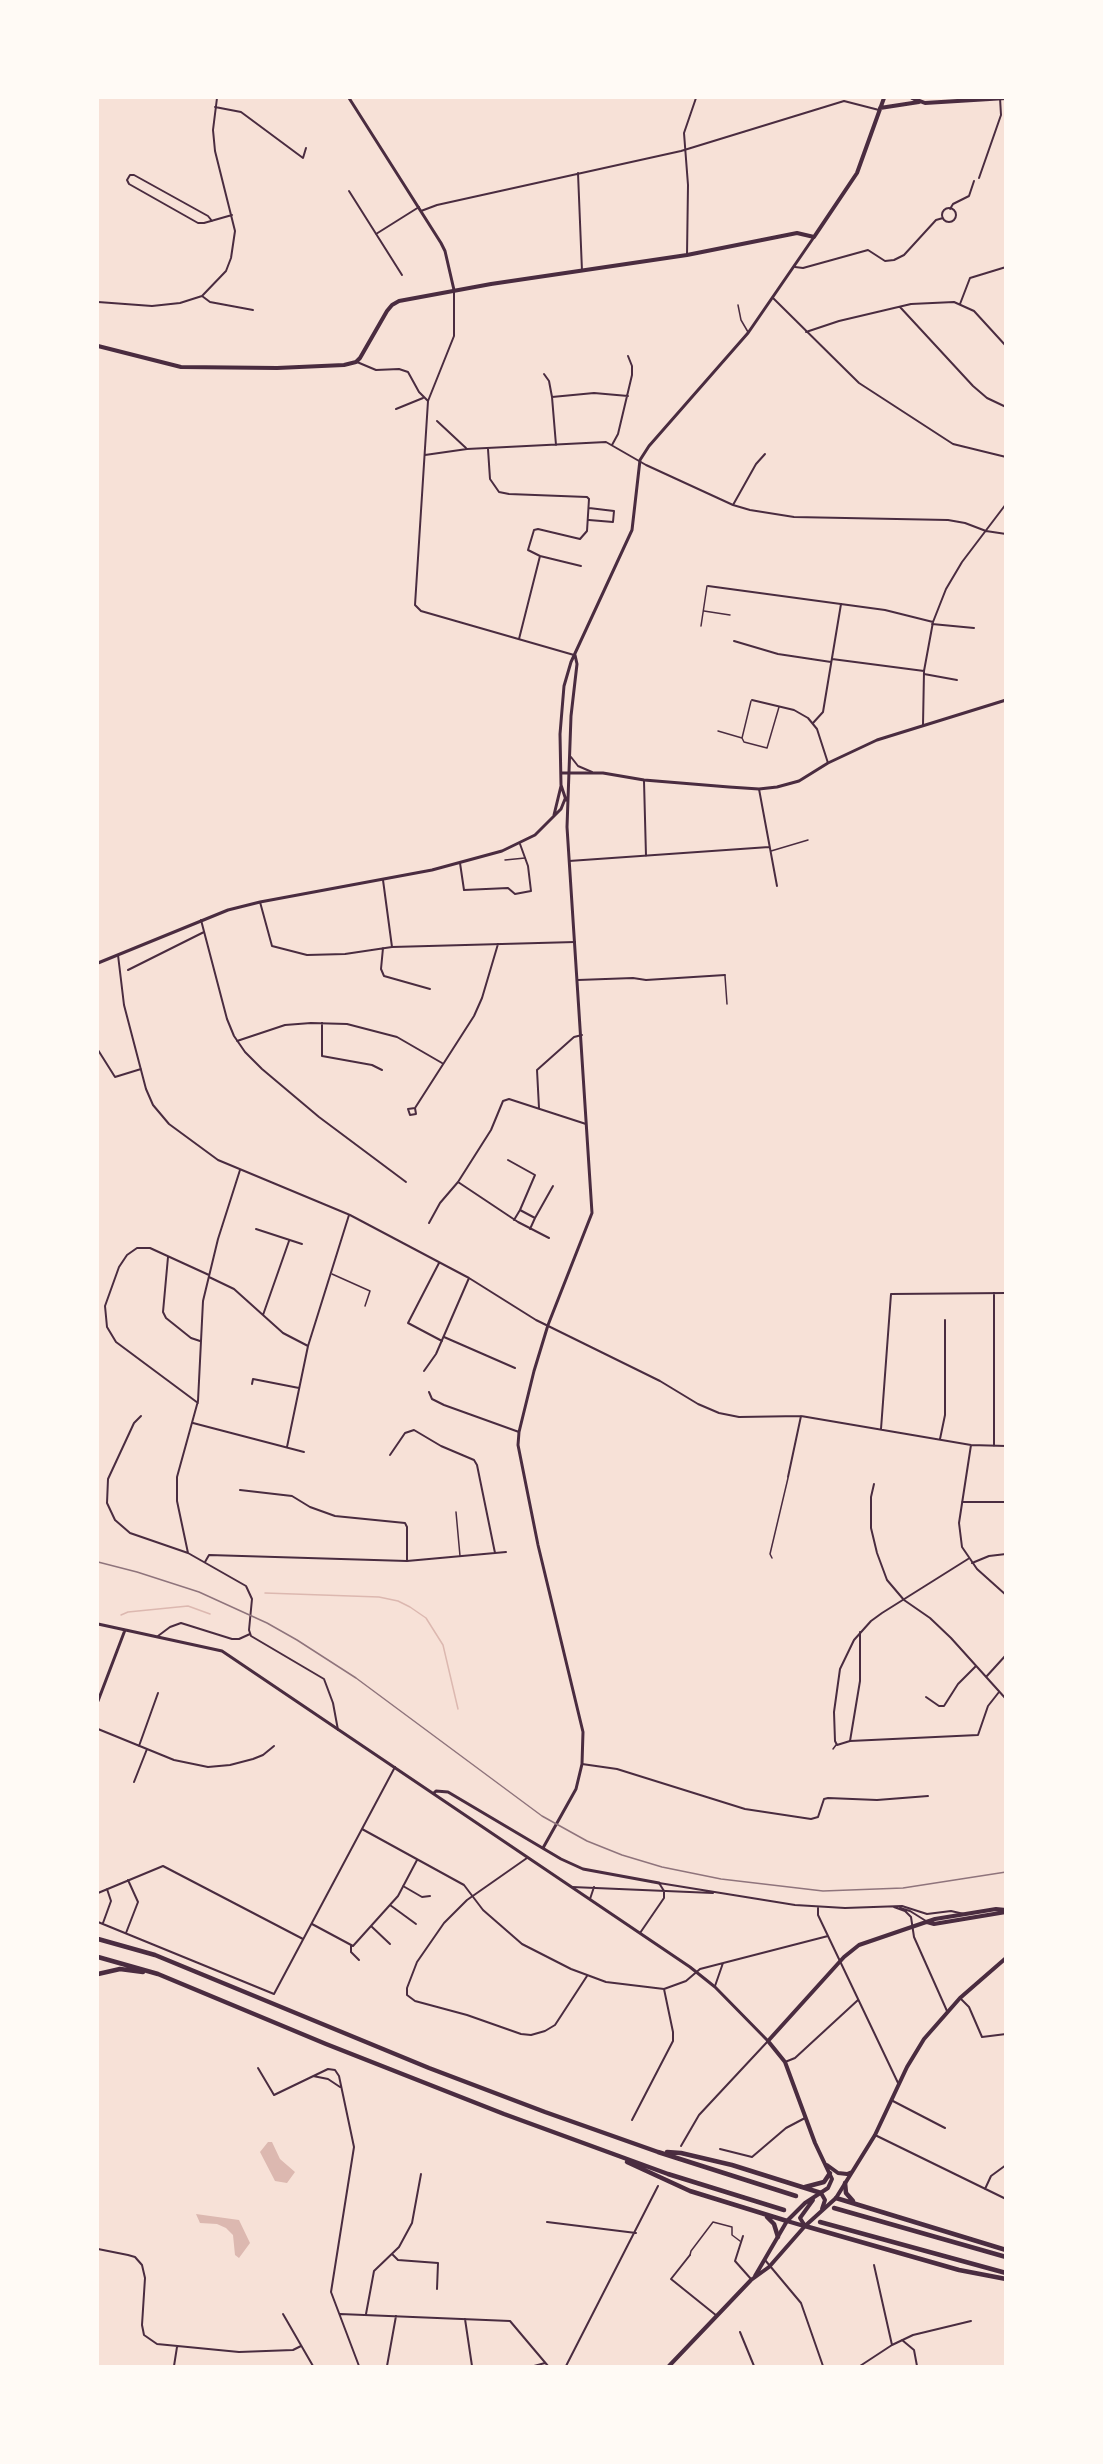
<!DOCTYPE html>
<style>
body{margin:0}
#map{position:relative;width:1103px;height:2464px;overflow:hidden;background:#f7e1d7;font-family:Arial,sans-serif}
canvas{display:block}
.frame{position:absolute;inset:0;border:99px solid #fffaf5;pointer-events:none}
</style>
<div id="map">
<canvas width="1103" height="2464"></canvas>
<div class="frame"></div>
</div>
<script>
const g = document.querySelector('canvas').getContext('2d');
g.lineJoin = 'round';
function fillPath(path, color) { g.fillStyle = color; g.fill(path, 'evenodd'); }
const poly = rows => new Path2D(rows.map(r => 'M' + r).join(''));
function strokePath(path, color, width, dash) { g.strokeStyle = color; g.lineWidth = width; g.lineCap = dash ? 'butt' : 'round'; g.setLineDash(dash || []); g.stroke(path); }
const water = poly([
 [268,2142,272,2142,280,2159,295,2172,287,2183,275,2181,260,2152],
 [196,2214,239,2220,250,2243,239,2258,235,2255,233,2235,226,2228,217,2224,200,2223]
]);
const stream = poly([
 [265,1593,379,1597,398,1601,410,1607,426,1618,443,1645,458,1709],
 [121,1615,128,1612,188,1606,210,1614]
]);
const service = poly([
 [704,611,730,615],
 [701,626,707,586],
 [751,701,742,738,744,742,767,748,779,707],
 [718,731,742,738],
 [771,851,808,840],
 [505,860,525,858],
 [725,976,727,1004],
 [332,1274,370,1291,365,1306],
 [456,1512,460,1556],
 [772,1558,770,1554,788,1478],
 [833,1749,836,1745],
 [690,2255,691,2251,713,2222,732,2227,732,2235,740,2241]
]);
const pedestrian = poly([
 [738,305,741,320,748,332]
]);
const minor = poly([
 [215,107,241,112,303,158,306,148],
 [578,173,582,271],
 [979,178,1001,115,1000,98],
 [349,191,402,275],
 '942 215a7 7 0 1 1 14 0a7 7 0 1 1-14 0Z',
 [950,209,953,204,969,196,974,181],
 [421,211,437,205,681,151,844,101,879,110],
 [212,221,208,216,134,175,130,175,127,180,129,184,198,223,204,223,232,215],
 [376,234,419,207],
 [687,255,688,185,684,133,696,98],
 [795,267,803,268,868,250,885,261,894,260,904,255,936,220,943,218],
 [454,290,454,336,428,401,415,605,421,611,574,655],
 [202,296,210,302,253,310],
 [773,298,859,383,953,444,1006,457],
 [98,302,152,306,180,303,202,296,226,271,231,258,235,231,215,151,213,130,217,98],
 [960,304,970,278,1006,267],
 [900,307,973,386,987,398,1006,407],
 [806,332,839,321,911,304,954,302,974,311,1006,346],
 [357,362,376,370,399,369,408,372,419,392,428,401],
 [544,374,549,381,552,397,556,445],
 [552,397,594,393,628,396],
 [396,409,423,398],
 [437,421,466,448],
 [612,445,618,434,632,375,632,366,628,356],
 [488,449,490,479,499,492,509,494,587,497,589,499,587,531,580,539,538,529,534,530,528,550,540,556,519,639],
 [425,455,467,449,606,442,646,465,733,505,750,510,794,517,948,520,965,523,986,531,1006,534],
 [733,505,756,464,765,454],
 [589,508,614,511,613,522,589,520],
 [540,556,581,566],
 [708,586,885,610,933,622],
 [932,624,974,628],
 [734,641,778,654,831,662],
 [832,659,924,671],
 [924,674,957,680],
 [752,700,794,710,808,718,817,729,828,763],
 [813,723,823,712,841,604],
 [923,725,924,671,933,622,946,589,962,562,1006,504],
 [571,757,578,766,592,772],
 [644,781,646,856],
 [759,789,777,886],
 [569,861,769,847],
 [460,863,464,890,508,888,515,894,531,891,528,866,520,844],
 [383,880,392,947],
 [260,902,272,946,307,955,345,954,392,947,575,942],
 [201,920,227,1019,234,1036,245,1052,262,1069,319,1117,406,1182],
 [383,948,381,969,384,976,430,989],
 [118,955,124,1005,146,1089,153,1105,169,1124,218,1160,350,1215,469,1278,536,1320,660,1381,698,1404,719,1413,739,1417,801,1416,971,1445,1006,1446],
 [128,970,204,932],
 [578,980,633,978,646,980,725,975],
 [322,1023,322,1056,372,1065,382,1070],
 [237,1041,285,1025,311,1023,347,1024,397,1037,442,1063],
 [98,1050,115,1077,141,1069],
 [415,1108,408,1109,410,1115,416,1114,415,1108,474,1016,482,998,498,944],
 [539,1108,537,1070,574,1037,582,1035],
 [508,1160,535,1175,520,1210],
 [458,1182,518,1222,549,1238],
 [535,1218,553,1186],
 [514,1220,520,1210,535,1218,530,1229],
 [429,1223,440,1203,458,1182,491,1130,503,1101,509,1099,586,1124],
 [256,1229,302,1244],
 [168,1257,163,1312,166,1318,191,1338,200,1341],
 [439,1263,408,1323,442,1341],
 [209,1277,234,1289,283,1333,308,1346],
 [263,1315,289,1241],
 [444,1337,515,1368],
 [424,1371,436,1354,469,1278],
 [252,1384,253,1379,299,1388],
 [429,1392,432,1399,444,1405,519,1432],
 [198,1403,116,1342,107,1327,105,1306,119,1267,127,1255,137,1248,150,1248,209,1275],
 [141,1416,134,1423,108,1479,107,1503,115,1520,130,1533,188,1553,246,1586,252,1599,249,1630,251,1636,324,1679,333,1703,338,1730],
 [193,1423,304,1452],
 [881,1429,891,1294,1006,1293],
 [940,1439,945,1415,945,1320],
 [971,1445,959,1523,962,1547,977,1569,1006,1595],
 [994,1446,994,1293],
 [287,1447,308,1346,349,1215],
 [390,1455,405,1433,414,1430,441,1446,474,1460,477,1465,495,1553],
 [788,1477,801,1416],
 [874,1484,871,1497,871,1528,877,1553,887,1580,904,1600,930,1618,951,1638,1006,1699],
 [240,1490,292,1496,310,1507,335,1516,405,1523,407,1527,407,1561],
 [962,1502,1006,1502],
 [188,1553,177,1501,177,1477,198,1401,203,1301,218,1239,240,1170],
 [968,1559,882,1613,871,1621,854,1640,840,1669,834,1712,835,1741,837,1745,850,1741,978,1735,988,1706,999,1692],
 [205,1562,209,1555,407,1561,506,1552],
 [972,1563,989,1556,1006,1554],
 [158,1636,170,1627,181,1623,232,1639,239,1639,250,1634],
 [986,1677,1006,1655],
 [926,1697,939,1706,944,1706,958,1684,976,1666],
 [98,1729,174,1760,208,1767,230,1765,253,1759,263,1755,274,1746],
 [850,1741,860,1681,860,1632],
 [139,1746,158,1693],
 [582,1764,617,1769,745,1809,811,1819,818,1817,824,1799,828,1798,877,1800,928,1796],
 [134,1782,147,1749],
 [362,1829,464,1885,483,1910,522,1944,571,1969,606,1982,664,1989,686,1981,700,1969,828,1936],
 [527,1858,467,1900,444,1923,417,1962,407,1988,407,1995,415,2001,467,2015,521,2034,531,2035,545,2031,555,2025,587,1976],
 [659,1883,795,1905,845,1908,902,1906,927,1914,951,1911,964,1914],
 [403,1886,422,1897,430,1896],
 [572,1887,713,1893],
 [98,1893,163,1866,303,1939],
 [590,1899,594,1887],
 [390,1905,416,1924],
 [894,1907,905,1911,911,1917,914,1937,947,2011],
 [818,1908,818,1915,899,2085],
 [900,1908,910,1911,926,1921],
 [98,1922,274,1994,395,1767],
 [103,1923,111,1901,107,1889],
 [312,1924,353,1946,398,1896,417,1860],
 [371,1926,390,1944],
 [126,1933,138,1902,128,1880],
 [640,1933,664,1898,664,1891,659,1883],
 [351,1946,351,1952,359,1960],
 [715,1986,723,1963],
 [960,1998,969,2007,982,2037,1006,2034],
 [785,2062,795,2058,858,2000],
 [258,2068,274,2095,328,2069,335,2070,339,2076,354,2147,331,2292,359,2366],
 [313,2076,328,2079,340,2087],
 [891,2100,945,2128],
 [632,2120,673,2041,673,2032,664,1989],
 [875,2135,1006,2199],
 [681,2146,699,2115,768,2041],
 [720,2149,752,2157,786,2128,805,2118],
 [985,2189,991,2176,1006,2165],
 [547,2222,636,2233],
 [743,2236,735,2261,751,2279],
 [98,2249,128,2255,135,2257,142,2265,145,2278,142,2325,144,2335,157,2344,239,2352,293,2350,301,2346],
 [392,2254,398,2260,438,2263,437,2289],
 [690,2255,671,2279,717,2316],
 [765,2260,801,2303,823,2366],
 [874,2265,892,2345],
 [283,2314,313,2366],
 [340,2314,510,2321,548,2366],
 [366,2314,374,2271,399,2247,412,2223,421,2174],
 [465,2319,472,2366],
 [740,2332,754,2366],
 [902,2340,914,2350,917,2366],
 [174,2366,177,2347],
 [387,2366,396,2316],
 [534,2366,545,2363],
 [566,2366,658,2186],
 [860,2366,892,2345,913,2335,971,2321]
]);
const tertiary = poly([
 [349,98,441,243,445,251,454,290],
 [561,773,603,773,644,780,729,787,759,789,777,787,799,781,828,763,877,740,1006,700],
 [566,800,561,785,560,734,564,686,571,662,632,530,640,460,649,446,748,333,814,237],
 [554,815,561,786],
 [98,963,228,910,260,902,432,870,502,851,535,835,561,809,565,799],
 [98,1624,222,1651,690,1967,715,1987,768,2041],
 [98,1701,125,1630],
 [434,1793,436,1791,448,1792,561,1859,583,1869,659,1883],
 [543,1848,576,1789,582,1764,583,1732,538,1545,518,1445,519,1432,534,1371,548,1325,592,1213,567,827,571,716,577,664,575,655]
]);
const secondary = poly([
 [912,98,925,103,1006,98],
 [880,108,919,102],
 [98,346,181,367,277,368,344,365,356,362,360,358,387,311,392,305,399,301,491,284,687,255,797,233,814,237,857,173,884,98],
 [927,1922,934,1924,1006,1912],
 [827,2165,838,2173,847,2174,852,2172],
 [821,2193,825,2200,822,2209],
 [787,2221,804,2226],
 [805,2226,800,2218,813,2200],
 [755,2276,787,2221,805,2203,828,2188,832,2179,815,2143,785,2062,768,2041,844,1957,859,1945,935,1919,996,1909,1006,1910],
 [669,2366,751,2280,769,2267,805,2226,836,2198,875,2135,907,2067,924,2039,960,1998,1006,1958]
]);
const motorway = poly([
 [98,1939,155,1955,429,2068,545,2112,658,2152,796,2196],
 [98,1957,158,1974,326,2044,504,2114,668,2174,784,2210],
 [98,1974,120,1969,143,1972],
 [667,2152,681,2153,732,2165,821,2193],
 [627,2162,690,2191,787,2221],
 [845,2183,846,2193,853,2201],
 [805,2187,824,2182,830,2173],
 [836,2198,1006,2250],
 [834,2208,1006,2257],
 [767,2217,774,2224,778,2237],
 [820,2222,1006,2273],
 [805,2226,959,2270,1006,2279]
]);
const rail = poly([
 [98,1562,137,1572,199,1592,267,1623,297,1640,356,1678,542,1816,587,1841,622,1855,662,1867,721,1879,823,1891,903,1888,1006,1872]
]);
fillPath(water, '#dcb8b0');
strokePath(stream, '#dcb8b0', 1.5);
strokePath(service, '#4a2c40', 1.5);
strokePath(pedestrian, '#4a2c40', 1.5);
strokePath(minor, '#4a2c40', 2);
strokePath(tertiary, '#4a2c40', 3);
strokePath(secondary, '#4a2c40', 4);
strokePath(motorway, '#4a2c40', 4.5);
strokePath(rail, '#8f747c', 1.5);
</script>
